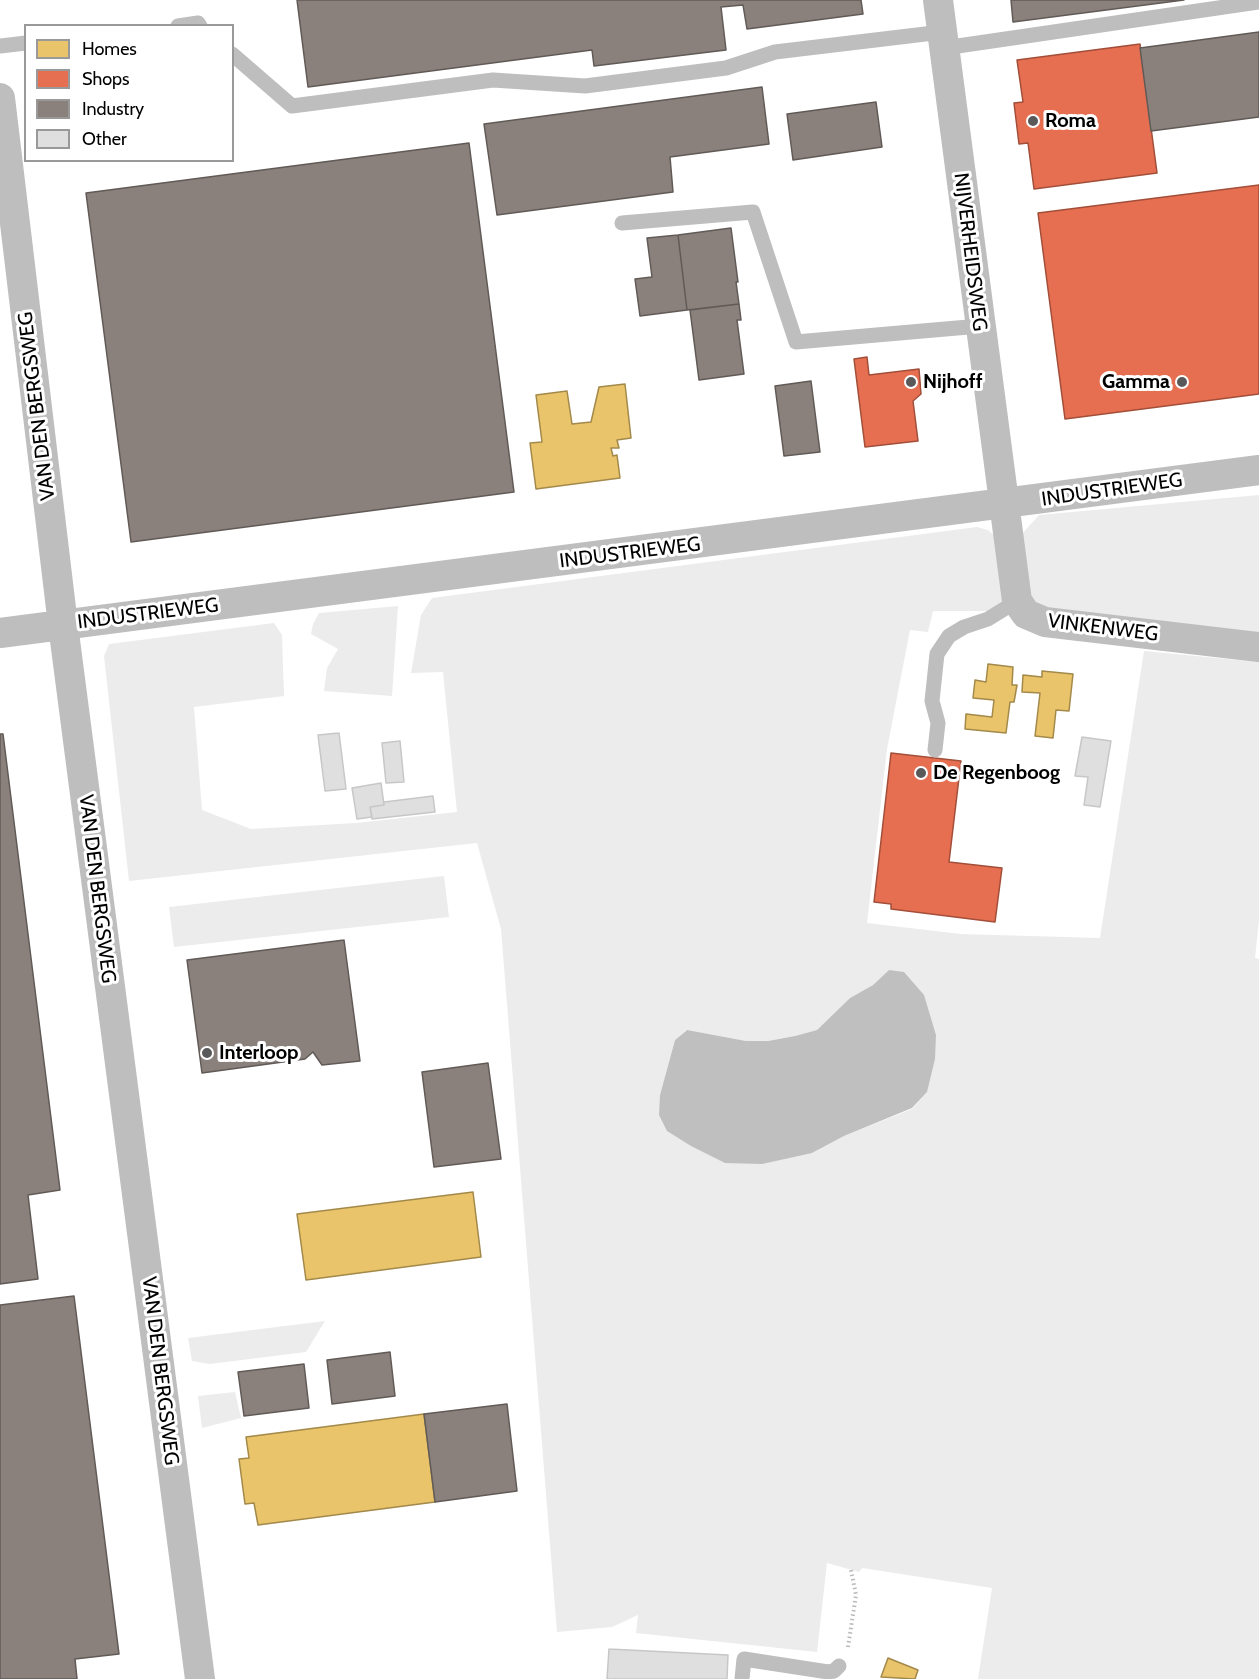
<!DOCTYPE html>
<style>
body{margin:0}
#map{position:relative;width:1259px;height:1679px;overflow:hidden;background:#fff;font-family:Cabin,sans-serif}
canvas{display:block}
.legend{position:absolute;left:24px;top:24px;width:210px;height:138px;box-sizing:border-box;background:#fff;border:2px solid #999;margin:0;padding:8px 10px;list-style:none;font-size:18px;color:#000}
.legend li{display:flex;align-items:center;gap:12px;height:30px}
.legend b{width:30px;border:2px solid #999}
</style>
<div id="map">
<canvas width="1259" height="1679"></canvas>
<ul class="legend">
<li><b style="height:16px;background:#e9c46a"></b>Homes</li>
<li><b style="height:16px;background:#e76f51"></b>Shops</li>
<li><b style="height:16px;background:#8a817c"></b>Industry</li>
<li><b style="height:16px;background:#dfdfdf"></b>Other</li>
</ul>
</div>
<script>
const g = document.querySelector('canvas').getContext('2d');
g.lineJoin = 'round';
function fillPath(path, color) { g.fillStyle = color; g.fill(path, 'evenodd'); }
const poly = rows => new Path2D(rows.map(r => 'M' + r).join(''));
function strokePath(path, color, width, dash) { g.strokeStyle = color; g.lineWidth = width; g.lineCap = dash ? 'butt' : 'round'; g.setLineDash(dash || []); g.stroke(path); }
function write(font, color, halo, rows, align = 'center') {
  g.font = font + ' Cabin,sans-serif'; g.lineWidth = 6; g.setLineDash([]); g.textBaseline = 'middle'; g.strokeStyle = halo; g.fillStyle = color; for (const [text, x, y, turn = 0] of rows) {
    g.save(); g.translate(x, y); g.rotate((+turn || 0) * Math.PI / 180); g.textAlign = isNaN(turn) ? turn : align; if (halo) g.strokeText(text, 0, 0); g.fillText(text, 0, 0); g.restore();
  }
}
const green = poly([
 [1259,495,1259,637,1056,616,1026,596,1021,535,1039,515],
 [977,527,988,530,997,538,1005,599,999,606,991,611,933,611,928,632,910,630,887,749,867,923,961,934,1100,938,1144,651,1259,662,1259,920,1255,958,1259,959,1259,1679,978,1679,992,1588,862,1568,859,1572,827,1563,817,1652,636,1633,638,1615,612,1627,557,1632,501,929,477,843,129,881,104,656,109,644,274,623,282,635,284,696,194,707,202,810,251,829,356,823,457,812,443,672,411,673,421,615,432,598],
 [889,970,930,1019,936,1035,927,1092,912,1109,844,1136,812,1153,660,1095,675,1040,686,1030,746,1041,768,1041,795,1036,817,1030,850,998,873,985],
 [398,606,392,696,324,691,327,668,338,649,311,634,313,624,319,613],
 [444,876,449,917,174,947,169,907],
 [325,1321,306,1352,210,1364,192,1361,188,1338],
 [235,1392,241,1418,202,1428,198,1396]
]);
const water = poly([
 [889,970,904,972,924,995,936,1035,935,1059,927,1092,912,1108,844,1136,812,1153,762,1164,725,1163,691,1146,667,1131,659,1115,660,1095,675,1040,687,1030,746,1041,768,1041,795,1036,817,1030,850,998,873,985]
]);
const homes = poly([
 [625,384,631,438,617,440,619,448,611,448,613,456,617,455,620,478,536,489,530,443,542,442,536,395,567,391,572,424,591,422,599,387,625,384],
 [988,664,1013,667,1012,685,1017,685,1014,702,1010,702,1006,733,965,729,966,714,992,717,994,700,973,698,975,680,986,682,988,664],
 [1042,671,1073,674,1069,711,1056,710,1053,738,1035,736,1040,693,1022,692,1023,675,1042,677,1042,671],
 [473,1192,481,1257,306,1280,297,1214,473,1192],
 [424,1414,435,1502,258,1525,254,1503,245,1504,239,1459,249,1458,246,1437,424,1414],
 [888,1658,918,1670,915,1679,881,1677,888,1658]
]);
const shops = poly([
 [1140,44,1157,173,1034,189,1028,143,1019,144,1014,103,1023,102,1017,60,1140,44],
 [1259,185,1259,394,1065,419,1038,213,1259,185],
 [867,357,869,375,919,369,921,394,913,401,918,441,865,447,854,359,867,357],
 [891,753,961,761,949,862,1002,868,995,922,891,909,891,904,874,902,891,753]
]);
const industry = poly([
 [297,0,861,0,863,14,747,29,743,5,721,7,726,50,594,66,592,50,308,87,297,0],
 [1011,0,1184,0,1013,22,1011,0],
 [1259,32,1259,117,1151,131,1140,48,1259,32],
 [762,87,769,144,670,157,673,192,497,215,484,124,762,87],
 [876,102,882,147,793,160,787,114,876,102],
 [469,143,514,492,131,542,86,193,469,143],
 [731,228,738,282,736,282,739,304,687,310,678,235,731,228],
 [678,235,687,310,640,316,635,279,652,277,647,238,678,235],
 [739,304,741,320,737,320,744,374,699,380,690,310,739,304],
 [811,381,820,452,784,456,775,386,811,381],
 [0,734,3,734,60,1190,28,1195,38,1279,0,1284,0,734],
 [344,940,360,1061,322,1065,313,1052,305,1059,202,1073,187,960,344,940],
 [488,1063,501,1159,434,1167,422,1072,488,1063],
 [74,1296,119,1654,75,1659,77,1679,0,1679,0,1305,74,1296],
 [390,1352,395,1396,332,1404,327,1360,390,1352],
 [304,1364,309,1408,244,1416,238,1372,304,1364],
 [507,1404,517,1491,435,1502,424,1414,507,1404]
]);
const building = poly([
 [339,733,346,789,325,791,318,735,339,733],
 [1082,737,1111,741,1100,807,1084,805,1088,777,1075,776,1082,737],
 [400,741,404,782,386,783,382,743,400,741],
 [381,783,384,805,370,807,372,817,357,819,352,788,381,783],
 [433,796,435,812,372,819,370,807,384,805,384,802,433,796],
 [609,1649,728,1655,727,1679,607,1679,609,1649]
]);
const path = poly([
 [848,1647,856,1595,851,1570]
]);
const lane = poly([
 [178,26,198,23,200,26],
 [0,46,26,43],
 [944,48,1259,2],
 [232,54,292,106,493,80,585,86,726,68,775,52,942,32],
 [622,223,753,212,796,342,980,326],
 [935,750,938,723,932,701,937,654,949,636,964,627,988,619,1017,601],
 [742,1679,744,1659,828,1672,834,1671,839,1666]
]);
const street = poly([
 [938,0,1017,601,1026,614,1045,622,1259,647],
 [0,98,63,625,200,1679],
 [0,633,1259,470]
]);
const markers = [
 [1033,121,6,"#595959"],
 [911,382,6,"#595959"],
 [1182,382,6,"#595959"],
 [921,773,6,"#595959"],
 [207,1053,6,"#595959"]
];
const poiNames = [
 ["Roma",1045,121],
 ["Nijhoff",923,382],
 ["Gamma",1170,382,"right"],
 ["De Regenboog",933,773],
 ["Interloop",219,1053]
];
const streetNames = [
 ["NIJVERHEIDSWEG",970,252,83],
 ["VAN DEN BERGSWEG",37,406,-97],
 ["INDUSTRIEWEG",1112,490,-8],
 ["INDUSTRIEWEG",630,553,-7],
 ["INDUSTRIEWEG",148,614,-7],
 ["VINKENWEG",1103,628,7],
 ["VAN DEN BERGSWEG",97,889,83],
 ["VAN DEN BERGSWEG",160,1371,83]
];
fillPath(green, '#ececec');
fillPath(water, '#bfbfbf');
fillPath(homes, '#e9c46a');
strokePath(homes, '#a3894a', 1.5);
fillPath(shops, '#e76f51');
strokePath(shops, '#a24e39', 1.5);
fillPath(industry, '#8a817c');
strokePath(industry, '#615a57', 1.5);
fillPath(building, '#dfdfdf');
strokePath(building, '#c7c7c7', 1.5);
strokePath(path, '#b9b9b9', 4, [1.5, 3]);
strokePath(lane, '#bebebe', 15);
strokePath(street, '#bebebe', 30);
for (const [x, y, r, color] of markers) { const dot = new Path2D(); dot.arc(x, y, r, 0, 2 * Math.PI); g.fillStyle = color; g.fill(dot); strokePath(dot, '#fff', 2); }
write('bold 20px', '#000', '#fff', poiNames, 'left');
write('20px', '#000', '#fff', streetNames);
</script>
